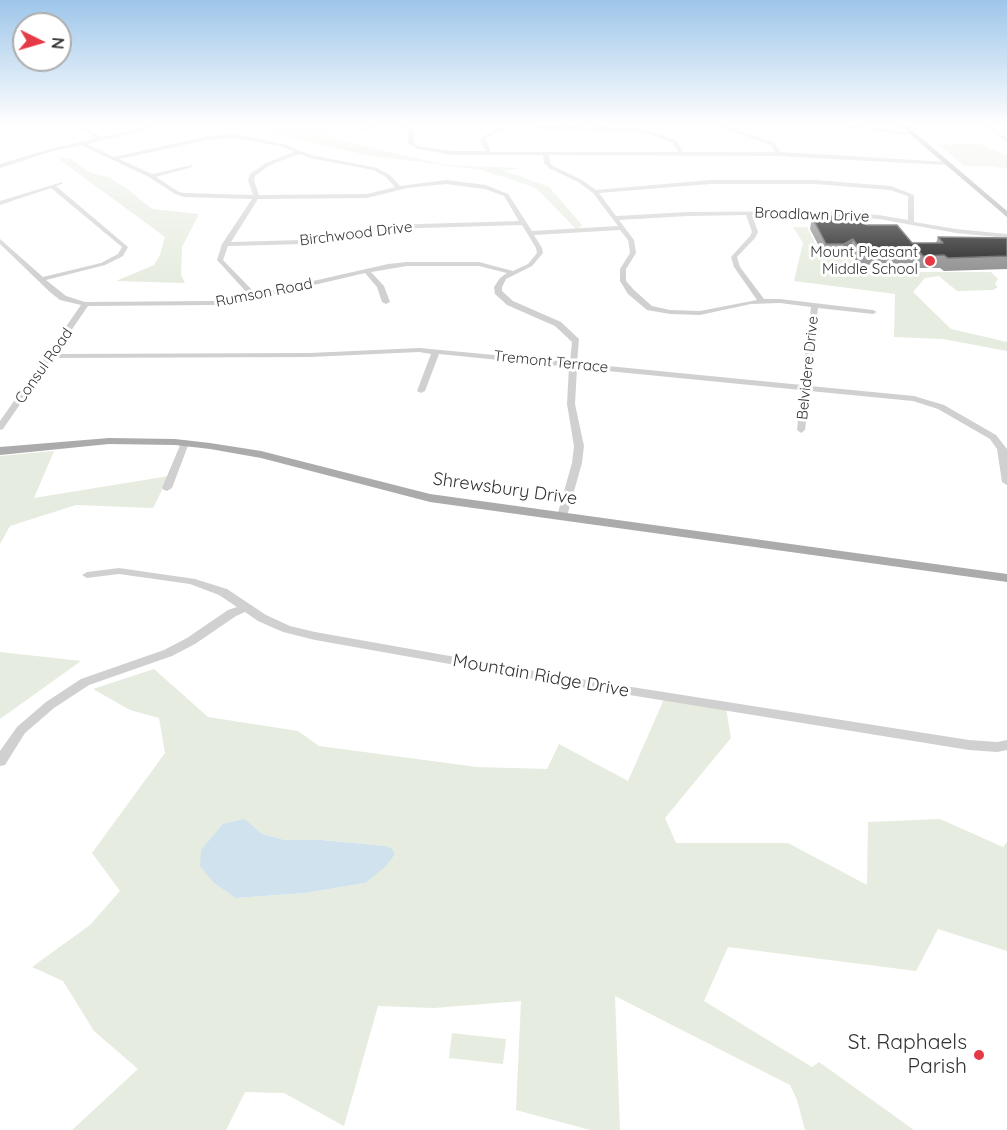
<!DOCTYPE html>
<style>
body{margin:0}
#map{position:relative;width:1007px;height:1130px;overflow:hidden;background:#fff;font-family:Quicksand,sans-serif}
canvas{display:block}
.north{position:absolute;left:12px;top:12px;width:60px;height:60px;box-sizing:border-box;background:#fff;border:2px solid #adadad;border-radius:50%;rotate:95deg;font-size:16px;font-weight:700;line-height:24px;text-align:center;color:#333}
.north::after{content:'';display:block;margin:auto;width:21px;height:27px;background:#e63946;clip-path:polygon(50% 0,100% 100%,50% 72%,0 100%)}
</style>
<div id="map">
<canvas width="1007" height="1130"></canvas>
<div class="north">N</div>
</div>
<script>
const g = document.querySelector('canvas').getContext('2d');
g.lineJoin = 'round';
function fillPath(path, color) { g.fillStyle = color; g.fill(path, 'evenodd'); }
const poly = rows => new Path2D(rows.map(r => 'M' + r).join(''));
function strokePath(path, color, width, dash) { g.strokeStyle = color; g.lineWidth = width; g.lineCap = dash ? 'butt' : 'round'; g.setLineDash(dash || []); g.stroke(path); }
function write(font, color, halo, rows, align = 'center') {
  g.font = font + ' Quicksand,sans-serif'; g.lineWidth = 6; g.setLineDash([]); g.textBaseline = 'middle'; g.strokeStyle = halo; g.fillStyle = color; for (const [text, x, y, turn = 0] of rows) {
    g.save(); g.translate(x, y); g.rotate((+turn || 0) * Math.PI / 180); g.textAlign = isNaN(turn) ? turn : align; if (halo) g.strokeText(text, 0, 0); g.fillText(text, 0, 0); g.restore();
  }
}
const green = poly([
 [285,124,326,124,328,138,446,165,519,168,505,171,549,187,582,225,577,230,536,188,504,177,481,170,365,155,269,132],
 [979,143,1007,156,1007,169,993,166,964,166,938,144],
 [56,157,69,158,91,173,108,177,126,188,152,209,199,214,182,247,181,275,185,283,116,281,154,265,160,255,165,237],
 [793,227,807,227,822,257,850,257,856,266,911,265,918,272,991,272,998,279,995,284,998,287,993,290,957,291,939,276,925,278,913,292,951,329,1007,342,1007,351,943,339,894,337,895,294,794,281,803,243],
 [54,451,34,498,169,476,153,508,76,505,10,526,0,544,0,456],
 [0,652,81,661,0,719],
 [154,669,208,717,298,731,319,746,477,767,547,769,559,744,628,781,665,697,726,708,731,738,665,818,676,843,788,843,867,885,868,822,940,819,1003,847,1007,842,1007,951,938,929,916,971,728,947,704,1001,812,1067,819,1062,914,1130,805,1130,797,1100,790,1085,615,996,620,1130,590,1130,516,1110,521,1001,434,1008,378,1006,344,1126,284,1093,245,1092,226,1130,72,1130,138,1069,94,1031,63,981,32,967,90,925,120,891,92,853,165,753,159,718,130,710,93,689],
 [245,819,262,834,285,840,322,840,385,846,365,883,305,893,236,898,215,884],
 [452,1033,506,1039,503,1064,449,1058]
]);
const water = poly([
 [245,819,262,834,285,840,322,840,385,846,391,848,395,854,385,867,365,883,305,893,236,898,215,884,200,866,201,850,223,824]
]);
const minor = poly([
 [73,124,79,124,102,137,159,124,169,124,87,144,114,157,208,136,237,134,286,145,311,155,377,168,390,175,400,186,446,180,486,185,508,194,532,231,618,226,593,193,578,182,549,168,544,163,543,155,452,155,417,149,408,143,408,131,397,124,403,124,413,129,414,142,419,146,452,151,486,151,480,140,483,136,506,124,512,124,487,138,486,140,491,152,678,152,673,143,647,133,622,131,543,130,518,124,530,124,543,126,622,127,648,130,677,141,683,152,775,152,771,145,712,124,720,124,775,143,780,152,949,162,950,163,947,165,778,156,549,155,550,163,553,166,582,180,596,190,710,180,815,180,891,186,914,195,914,222,956,229,1007,234,1007,238,956,233,879,219,824,215,752,215,758,232,755,238,737,257,740,267,764,299,780,299,873,310,877,312,873,314,818,308,810,386,914,396,944,405,996,435,1007,449,1007,485,1002,482,997,449,990,439,938,409,913,401,810,391,805,430,801,433,797,430,801,390,577,368,575,404,584,446,582,463,567,516,562,519,557,516,572,463,574,446,567,404,569,367,439,354,425,391,421,393,417,391,431,354,419,352,310,357,52,358,3,429,0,430,0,421,81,305,60,300,51,293,0,244,0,239,43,277,101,263,118,254,122,247,51,188,0,205,0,201,62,182,62,184,56,186,128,247,123,256,105,265,46,280,66,296,85,302,213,301,250,296,217,260,222,244,252,199,184,197,175,194,149,177,81,145,53,151,0,168,0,164,50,149,97,138,73,124],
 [237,138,283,147,294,152,266,163,250,174,248,180,253,195,184,193,179,192,156,177,192,167,192,165,152,174,119,159,208,140,237,138],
 [299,154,310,158,373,170,386,177,395,187,367,194,259,195,254,180,255,176,270,165,299,154],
 [446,184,485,189,504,196,519,221,387,225,303,240,231,242,258,199,367,198,407,188,446,184],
 [710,184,815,184,890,190,908,196,908,220,879,215,824,211,688,212,616,216,599,193,710,184],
 [746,215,752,232,750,236,731,257,734,267,757,300,700,311,670,310,652,306,634,290,626,281,626,269,636,253,634,240,619,220,688,216,746,215],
 [522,225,536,248,537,253,528,264,513,271,479,262,407,262,388,264,256,294,223,260,228,246,303,244,387,229,522,225],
 [620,230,628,240,630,253,620,269,620,281,628,294,647,310,670,314,700,315,751,304,780,303,811,307,802,385,577,363,579,339,561,322,513,301,502,291,502,287,506,279,532,266,543,253,542,248,534,235,620,230],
 [407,266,479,266,507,273,500,278,494,287,495,294,507,305,555,326,572,342,570,362,419,348,310,353,55,354,88,306,213,305,237,303,365,273,377,287,382,302,386,304,390,302,384,286,371,272,407,266],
 [374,124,383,124,359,132,356,130,374,124],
 [819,124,839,124,915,133,912,135,819,124],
 [981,124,987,124,1007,138,1007,142,981,124],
 [185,440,189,443,172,488,167,491,164,490,162,488,181,443,185,440],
 [119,568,195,579,227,589,266,615,290,626,315,632,568,677,969,740,997,742,1007,740,1007,750,997,752,969,750,568,685,315,640,283,632,258,621,245,612,236,616,195,644,172,656,89,685,54,708,25,733,5,765,0,766,0,751,17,727,46,702,81,679,164,650,187,638,228,610,237,607,219,595,190,584,119,574,87,578,82,575,87,572,119,568]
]);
const major = poly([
 [898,124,905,124,1007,211,1007,217,898,124],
 [109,438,175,439,210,443,261,451,430,494,1007,574,1007,582,430,502,261,458,210,449,175,445,109,444,0,455,0,447,109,438]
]);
const wall = poly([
 [812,217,868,225,912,243,936,243,938,237,1007,238,1007,269,944,271,940,268,919,268,915,263,859,265,850,252,842,256,824,256,810,229]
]);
const shadedWall = poly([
 [853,239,850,252,842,256,844,244]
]);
const building = poly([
 [851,215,868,225,897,225,912,243,943,243,938,237,1007,238,1007,256,948,258,944,255,923,256,919,251,862,252,853,239,844,244,826,244,812,217,851,215]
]);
const markers = [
 [930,261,6,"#e63946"],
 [979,1055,6,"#e63946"]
];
const farStreetnames = [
 ["Broadlawn Drive",812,215,2],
 ["Birchwood Drive",356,234,-7],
 ["Rumson Road",264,293,-11],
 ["Tremont Terrace",551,362,6],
 ["Consul Road",44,366,-55],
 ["Belvidere Drive",808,368,-84]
];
const farPoinames = [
 ["Mount Pleasant",918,252],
 ["Middle School",918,269]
];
const streetNames = [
 ["Shrewsbury Drive",505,489,8],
 ["Mountain Ridge Drive",541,676,10]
];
const nearPoinames = [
 ["St. Raphaels",967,1043],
 ["Parish",967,1067]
];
fillPath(green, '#e6ecdf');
fillPath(water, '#cfe2ee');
fillPath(minor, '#d0d0d0');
fillPath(major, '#ababab');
fillPath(wall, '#8c8c8c');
fillPath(shadedWall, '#5f5f5f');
fillPath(building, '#1a1a1a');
strokePath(building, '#5f5f5f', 1.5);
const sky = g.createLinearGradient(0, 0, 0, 283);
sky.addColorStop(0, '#9ec6ea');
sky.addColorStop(0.44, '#fff');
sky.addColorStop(1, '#ffffff00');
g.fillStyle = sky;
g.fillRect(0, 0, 1007, 283);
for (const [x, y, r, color] of markers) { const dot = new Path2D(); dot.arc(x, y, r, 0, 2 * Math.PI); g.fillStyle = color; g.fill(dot); strokePath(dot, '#fff', 2); }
write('15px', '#333', '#fff', farStreetnames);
write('15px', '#333', '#fff', farPoinames, 'right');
write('18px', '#333', '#fff', streetNames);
write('21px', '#333', '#fff', nearPoinames, 'right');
</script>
